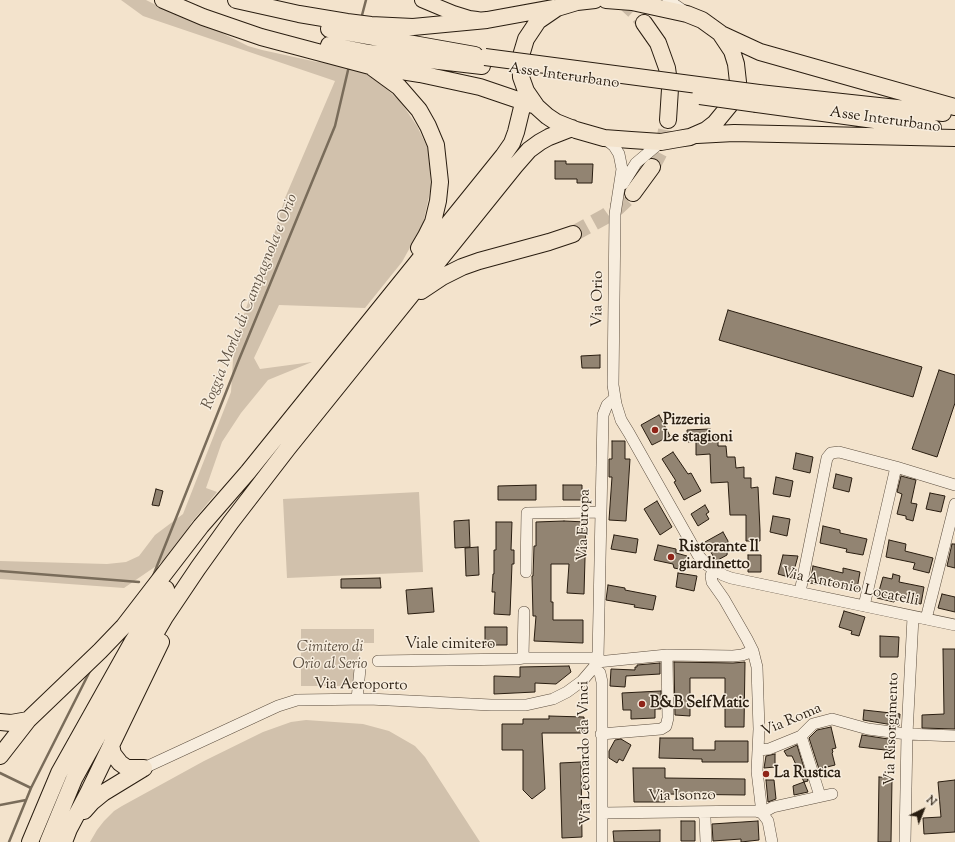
<!DOCTYPE html>
<style>
body{margin:0}
#map{position:relative;width:955px;height:842px;overflow:hidden;background:#f3e3cc;font-family:"Sorts Mill Goudy",serif}
canvas{display:block}
.north{position:absolute;left:903px;top:790px;width:40px;height:40px;-webkit-text-stroke:3px #f7edde;paint-order:stroke;rotate:43deg;font-size:11px;font-weight:700;line-height:16px;text-align:center;color:#291d10}
.north::after{content:'';display:block;margin:auto;width:14px;height:18px;background:#291d10;clip-path:polygon(50% 0,100% 100%,50% 72%,0 100%)}
</style>
<div id="map">
<canvas width="955" height="842"></canvas>
<div class="north">N</div>
</div>
<script>
const g = document.querySelector('canvas').getContext('2d');
g.lineJoin = 'round';
function fillPath(path, color) { g.fillStyle = color; g.fill(path, 'evenodd'); }
const poly = rows => new Path2D(rows.map(r => 'M' + r).join(''));
function strokePath(path, color, width, dash) { g.strokeStyle = color; g.lineWidth = width; g.lineCap = dash ? 'butt' : 'round'; g.setLineDash(dash || []); g.stroke(path); }
function write(font, color, halo, rows, align = 'center') {
  g.font = font + ' "Sorts Mill Goudy",serif'; g.lineWidth = 3; g.setLineDash([]); g.textBaseline = 'middle'; g.strokeStyle = halo; g.fillStyle = color; for (const [text, x, y, turn = 0] of rows) {
    g.save(); g.translate(x, y); g.rotate((+turn || 0) * Math.PI / 180); g.textAlign = isNaN(turn) ? turn : align; if (halo) g.strokeText(text, 0, 0); g.fillText(text, 0, 0); g.restore();
  }
}
const green = poly([
 [121,0,146,0,164,9,220,32,248,46,262,50,317,62,336,63,363,72,382,85,400,101,417,126,429,151,431,187,423,224,402,262,365,308,279,305,254,358,260,369,312,362,268,380,241,413,222,442,206,488,217,492,191,523,184,538,165,560,124,588,0,579,0,561,107,564,126,562,139,556,155,535,183,514,231,392,234,343,250,297,272,241,285,198,335,81,143,16],
 [419,492,423,572,287,578,283,499],
 [301,629,374,629,374,643,359,643,360,686,301,686],
 [306,720,363,724,389,731,415,746,425,757,480,842,90,842,97,830,104,821,114,811,122,806,204,761,263,732,291,722]
]);
const stream = poly([
 [361,19,366,0],
 [0,571,139,582],
 [153,576,238,362,335,126,349,66],
 [0,773,31,788],
 [0,805,26,800],
 [9,842,31,788,90,671]
]);
const building = poly([
 [555,161,566,161,566,164,593,164,592,183,577,183,577,179,555,179,555,161],
 [728,310,922,367,913,397,719,340,728,310],
 [600,355,600,368,582,368,581,356,600,355],
 [939,370,955,375,955,403,937,457,912,449,939,370],
 [659,415,670,436,652,445,641,425,659,415],
 [710,429,711,436,718,436,718,446,726,446,727,457,735,457,736,468,744,467,744,478,751,478,751,488,758,487,760,530,760,541,746,541,746,515,730,515,728,482,711,483,710,454,696,455,696,441,688,442,687,430,710,429],
 [612,441,625,441,625,459,630,459,626,521,609,520,612,477,609,477,609,459,612,459,612,441],
 [673,452,688,474,691,473,701,491,684,500,674,482,676,481,662,459,673,452],
 [796,453,813,457,810,473,793,469,796,453],
 [836,474,852,478,849,492,833,488,836,474],
 [901,476,916,480,911,503,917,504,913,521,906,519,906,516,897,514,902,494,897,492,901,476],
 [776,477,793,481,790,497,773,494,776,477],
 [536,485,536,500,498,500,498,486,536,485],
 [563,485,582,485,582,500,563,500,563,485],
 [156,489,163,491,159,506,152,505,156,489],
 [930,493,945,496,941,512,926,509,930,493],
 [657,501,672,527,660,535,644,509,657,501],
 [705,505,709,512,706,514,709,519,698,526,691,514,705,505],
 [773,516,790,519,787,536,770,532,773,516],
 [469,520,470,547,455,548,454,521,469,520],
 [564,521,586,522,584,594,567,593,569,564,551,564,551,602,553,602,553,620,583,620,583,643,534,641,536,616,533,616,532,576,533,576,534,546,536,546,536,522,564,521],
 [496,522,512,522,511,550,514,550,514,564,512,564,510,615,494,614,495,592,492,592,493,574,494,574,494,550,496,550,496,522],
 [823,526,840,530,840,533,867,539,863,555,846,552,847,549,820,543,823,526],
 [723,532,728,541,727,555,716,561,705,542,723,532],
 [614,535,638,539,636,553,611,549,614,535],
 [889,540,906,544,905,551,933,558,929,573,913,569,915,563,886,557,889,540],
 [952,544,955,544,955,568,947,566,952,544],
 [658,545,676,549,676,553,687,556,684,570,674,568,673,564,654,560,658,545],
 [478,547,479,575,466,576,465,548,478,547],
 [748,555,761,555,761,572,748,572,748,555],
 [783,555,798,556,792,578,778,574,783,555],
 [813,566,843,573,843,568,860,572,857,589,827,582,827,586,810,583,813,566],
 [678,573,697,576,694,591,676,587,678,573],
 [893,574,900,576,899,582,924,587,921,604,895,598,894,602,877,598,883,577,892,579,893,574],
 [380,578,381,588,341,588,341,579,380,578],
 [608,585,625,588,625,590,656,596,653,610,634,607,635,605,606,600,608,585],
 [432,588,434,612,408,614,406,590,432,588],
 [942,594,955,597,955,612,938,608,942,594],
 [844,611,865,617,859,636,851,634,852,631,839,627,844,611],
 [485,627,507,627,507,645,485,645,485,627],
 [880,636,899,637,898,657,880,657,880,636],
 [943,649,955,649,955,729,922,728,922,715,944,714,943,649],
 [674,662,733,663,745,662,744,727,725,727,725,678,690,678,690,716,675,715,674,662],
 [660,663,660,674,626,676,625,687,610,686,611,669,635,670,635,667,637,667,637,665,660,663],
 [569,666,571,672,556,684,535,683,535,692,494,694,494,676,520,677,520,667,569,666],
 [661,691,661,709,655,709,655,718,631,719,631,710,623,710,622,693,661,691],
 [864,710,900,714,899,726,863,720,864,710],
 [549,716,584,717,584,733,542,733,545,789,532,799,523,790,523,750,502,750,502,724,523,724,523,719,549,719,549,716],
 [831,727,836,748,832,749,833,752,832,753,835,765,819,769,809,738,817,730,831,727],
 [862,735,895,740,894,751,859,747,862,735],
 [660,738,693,738,693,750,715,750,715,741,748,741,748,762,702,762,702,759,659,758,660,738],
 [621,739,631,745,623,761,619,759,617,763,609,758,609,751,615,740,621,739],
 [797,745,808,781,804,782,792,756,787,756,784,751,797,745],
 [775,754,775,767,764,768,766,756,775,754],
 [581,762,582,837,562,838,560,763,581,762],
 [633,768,665,768,665,778,745,779,745,795,665,794,665,802,634,802,633,768],
 [879,777,892,778,891,842,878,842,879,777],
 [766,780,774,780,776,799,768,802,766,780],
 [955,780,955,832,924,834,923,818,941,817,938,782,955,780],
 [804,782,808,792,794,795,793,786,804,782],
 [681,821,695,821,695,841,681,841,681,821],
 [758,821,759,840,741,842,741,839,713,841,712,824,758,821],
 [660,830,660,842,614,842,613,831,660,830]
]);
const highwayTunnel = poly([
 [622,0,636,13,644,23],
 [652,167,663,146,668,120],
 [573,234,606,216,617,208,633,193]
]);
const minor = poly([
 [668,0,684,11],
 [604,138,614,146,619,154,622,169,615,214,613,385,616,404,621,420,629,433,698,555,707,565,723,575,731,578,955,625],
 [623,184,636,163,661,142],
 [713,569,711,576,712,582,724,599,747,639,753,651,757,667,759,729,757,771,762,813,768,821,772,842],
 [526,572,527,513,601,512],
 [800,592,827,458,831,453,839,452,896,467,955,485],
 [864,606,896,467],
 [524,612,523,657,524,658,598,658],
 [926,619,955,504],
 [378,661,517,659,523,658],
 [597,662,667,655,733,656,742,655,753,651],
 [594,667,600,673,602,682,602,842],
 [357,699,360,669],
 [601,734,661,729,666,726,668,718,667,655],
 [801,736,820,796],
 [758,750,769,749,801,736,813,724,832,719,868,729,907,734,955,736],
 [144,768,278,706,297,700,369,699,491,705,526,705,553,699,567,692,582,681,594,667,598,658,603,415,607,405,615,398],
 [703,812,705,818,706,842],
 [602,813,756,811,762,813],
 [762,813,773,807,832,794],
 [905,842,907,734,913,617]
]);
const major = poly([
 [422,0,453,13,469,18,477,19]
]);
const highway = poly([
 [163,0,203,17,261,37,370,66,420,74,480,87,533,105],
 [236,0,299,14,347,22,371,25,413,27,487,20,553,8],
 [595,0,577,2,557,8,538,21,526,39,520,59,521,77,526,91,537,107,547,116,556,122,576,130,604,138,631,140,661,142,678,139,690,137,706,130,715,123,729,106,735,96,738,82,736,64,732,51,720,33,702,20,687,14,632,2,606,0],
 [644,23,658,43,667,68,670,89,668,120],
 [329,29,475,55],
 [721,34,760,52,955,107],
 [329,45,369,53,482,66],
 [373,68,399,87,419,110,428,126,436,145,440,182,438,201,433,222,426,236,419,248],
 [759,93,943,113],
 [757,104,933,128],
 [697,135,734,133,955,138],
 [633,193,652,167],
 [421,291,442,277,462,267,479,261,549,242,573,234],
 [0,722,11,723,28,720],
 [111,745,113,754,120,763,127,768,144,768],
 [0,756,28,720,100,651,124,626,201,526,248,472,503,156,512,143,516,132,526,91],
 [84,811,92,802,103,793,144,768],
 [30,842,59,773,133,641,166,589],
 [48,842,74,779,132,674,165,617,198,568,231,522,288,448,515,166,529,150,540,142,549,137,572,128],
 [64,842,69,829,88,793,161,642]
]);
const highwayBridge = poly([
 [485,57,759,93],
 [700,96,757,104]
]);
const markers = [
 [655,430,4,"#8f2418"],
 [671,557,4,"#8f2418"],
 [642,704,4,"#8f2418"],
 [766,774,4,"#8f2418"]
];
const streetNames = [
 ["Asse Interurbano",564,77,8],
 ["Asse Interurbano",885,121,8],
 ["Via Orio",599,299,-89],
 ["Via Europa",585,525,-88],
 ["Via Antonio Locatelli",850,588,12],
 ["Viale cimitero",450,645],
 ["Via Aeroporto",361,686,1],
 ["Via Roma",792,721,-23],
 ["Via Risorgimento",893,729,-88],
 ["Via Leonardo da Vinci",586,753,-91],
 ["Via Isonzo",682,797,-1]
];
const poiNames = [
 ["Pizzeria",663,421],
 ["Le stagioni",663,438],
 ["Ristorante Il",679,548],
 ["giardinetto",679,565],
 ["B&B SelfMatic",650,704],
 ["La Rustica",774,774]
];
const parkNames = [
 ["Cimitero di",330,648],
 ["Orio al Serio",330,665]
];
const waterNames = [
 ["Roggia Morla di Campagnola e Orio",251,302,-68]
];
fillPath(green, '#d1c1ac');
strokePath(stream, '#796c5a', 2.5);
fillPath(building, '#928472');
strokePath(building, '#291d10', 1);
strokePath(highwayTunnel, '#cbbba6', 16, [16, 8]);
strokePath(minor, '#5c4e3f', 12);
strokePath(major, '#291d10', 16);
strokePath(highway, '#291d10', 18);
strokePath(minor, '#f7edde', 11);
strokePath(major, '#f3e3cc', 14);
strokePath(highway, '#f3e3cc', 16);
strokePath(highwayBridge, '#291d10', 18, []);
strokePath(highwayBridge, '#f3e3cc', 16);
for (const [x, y, r, color] of markers) { const dot = new Path2D(); dot.arc(x, y, r, 0, 2 * Math.PI); g.fillStyle = color; g.fill(dot); strokePath(dot, '#f7edde', 1.5); }
write('15px', '#291d10', '#f7edde', streetNames);
write('bold 15px', '#291d10', '#f7edde', poiNames, 'left');
write('italic 15px', '#5b4e3f', '#f7edde', parkNames);
write('italic 16px', '#5e5142', '#f7edde', waterNames);
</script>
